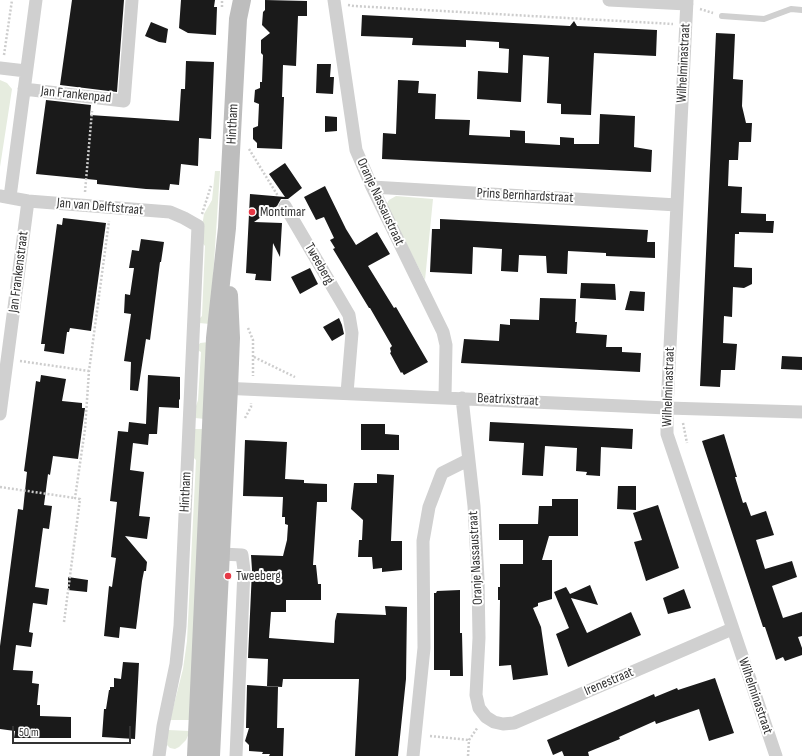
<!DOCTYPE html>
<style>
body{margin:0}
#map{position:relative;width:802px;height:756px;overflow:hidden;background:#fff;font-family:"Sofia Sans Condensed",sans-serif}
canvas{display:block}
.scale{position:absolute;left:12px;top:726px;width:119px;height:18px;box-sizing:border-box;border:2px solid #333;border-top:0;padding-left:5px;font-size:12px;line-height:14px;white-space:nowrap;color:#333;-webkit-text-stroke:3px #fff;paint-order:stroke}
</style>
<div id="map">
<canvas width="802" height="756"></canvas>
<div class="scale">50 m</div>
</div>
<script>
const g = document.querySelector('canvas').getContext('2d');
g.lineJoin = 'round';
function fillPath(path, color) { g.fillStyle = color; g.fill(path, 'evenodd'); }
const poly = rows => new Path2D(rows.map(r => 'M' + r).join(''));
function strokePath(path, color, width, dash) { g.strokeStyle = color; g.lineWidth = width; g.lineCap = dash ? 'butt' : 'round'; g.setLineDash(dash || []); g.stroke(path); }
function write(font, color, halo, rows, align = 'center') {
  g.font = font + ' "Sofia Sans Condensed",sans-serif'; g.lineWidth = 4; g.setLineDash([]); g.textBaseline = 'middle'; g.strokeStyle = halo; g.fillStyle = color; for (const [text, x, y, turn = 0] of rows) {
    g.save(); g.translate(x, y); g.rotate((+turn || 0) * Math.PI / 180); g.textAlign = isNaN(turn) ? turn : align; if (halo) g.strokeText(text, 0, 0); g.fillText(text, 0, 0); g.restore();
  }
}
const green = poly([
 [0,80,7,83,12,89,0,167],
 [215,171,220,171,210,324,199,323,199,319,202,316,205,246,201,241,202,226,204,214,212,200],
 [396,196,433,199,425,280,386,205,389,200],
 [209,342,205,419,195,418,196,406,198,400,201,352,199,351,197,348,200,343],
 [195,429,205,429,191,720,170,720,183,669,187,641,196,460,193,457],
 [168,730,190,731,186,740,179,747,175,749,170,748,167,745]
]);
const building = poly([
 [72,0,124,0,117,92,60,85],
 [181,0,215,0,214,7,217,7,216,35,188,33,179,28],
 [265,0,307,1,307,16,298,16,296,66,283,65,282,97,284,97,282,149,257,148,257,143,253,139,253,128,258,126,259,104,254,102,255,90,260,88,260,82,262,82,263,55,261,53,261,40,270,33,262,25,263,12,265,10],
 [362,15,570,26,574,21,577,26,657,30,656,56,594,53,591,115,561,114,561,104,547,103,549,57,523,55,521,102,477,99,478,71,508,73,509,49,499,48,499,42,466,40,466,47,412,45,413,38,361,36],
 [151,22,168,29,166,43,159,42,145,36],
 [716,33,735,34,733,79,743,80,742,106,746,123,752,123,751,142,739,142,738,160,729,160,728,186,742,187,741,213,766,214,766,221,774,221,773,233,739,232,739,234,735,234,734,267,752,268,752,284,744,288,733,287,732,317,724,316,723,343,737,344,735,370,721,370,720,387,700,386],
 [186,61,214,62,211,139,199,138,198,166,181,164,179,185,170,184,169,190,146,189,97,184,97,180,36,174,46,100,91,105,90,115,179,121,181,89,185,89],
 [317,64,331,64,330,77,334,77,333,94,316,93],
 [398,80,419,81,418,93,436,94,435,119,470,120,469,135,510,137,510,130,525,131,525,143,560,145,560,137,574,138,574,144,599,144,600,114,635,116,634,147,652,150,651,172,382,159,383,133,396,134],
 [325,116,337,117,337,131,325,132],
 [285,163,302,188,288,199,281,199,277,206,254,222,282,223,280,257,273,243,271,281,255,280,256,274,246,273,250,194,285,197,269,174],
 [325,186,346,229,356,245,377,232,390,254,368,266,394,308,396,307,428,362,404,375,402,372,401,373,390,353,391,352,390,348,392,346,370,308,369,308,333,249,335,248,330,240,334,238,324,217,316,220,304,197],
 [63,218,106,223,91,331,70,328,69,332,67,332,64,354,44,351,45,344,41,344,57,224,62,225],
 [440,219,648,230,647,242,655,242,655,258,606,256,606,253,568,251,567,274,547,273,546,256,519,255,518,272,501,271,502,249,473,247,472,274,430,272,432,229,440,229],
 [141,239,164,242,161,262,160,262,150,340,146,339,138,391,130,390,131,362,124,361,131,314,124,313,125,294,130,295,134,268,129,268,132,250,139,251],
 [310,268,318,284,300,294,291,277],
 [581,283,615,284,616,300,580,298],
 [630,291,645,292,644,311,625,310],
 [540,298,576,299,575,322,577,322,576,333,607,335,606,347,622,347,622,352,641,353,640,372,461,363,464,339,499,341,500,324,510,325,510,319,539,320],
 [339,318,342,325,344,334,332,341,323,327],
 [782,356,802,357,802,370,781,369],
 [41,375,66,379,62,401,82,403,82,408,85,408,78,459,53,456,50,475,48,474,44,505,52,506,49,529,43,528,35,587,49,589,47,605,33,603,29,632,33,633,31,647,16,645,13,670,33,671,32,683,39,684,37,705,40,705,40,716,71,717,71,738,14,738,15,731,0,729,0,646,18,509,23,510,27,472,24,471,36,381,40,382],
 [148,375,180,377,180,399,179,400,179,408,159,407,157,434,149,434,148,445,133,443,130,470,144,472,139,516,150,517,147,539,125,536,147,562,146,571,144,571,142,581,136,629,120,627,119,638,104,636,109,586,112,587,116,558,111,557,117,502,110,501,118,431,128,432,129,422,146,424],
 [490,422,633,429,632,449,601,447,600,476,586,475,587,472,576,471,577,448,545,446,543,476,522,475,524,443,489,441],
 [361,424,385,424,385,434,399,435,399,450,361,450],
 [724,434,737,477,735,477,743,503,746,502,751,516,766,511,774,535,756,540,765,569,792,561,797,577,772,586,783,618,802,612,802,636,798,637,802,648,802,655,785,661,783,657,776,660,765,627,763,627,702,441],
 [245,440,287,442,285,479,304,480,304,483,327,484,327,502,317,502,313,565,316,565,318,584,321,584,321,600,286,600,286,612,271,612,269,638,334,643,335,621,337,613,386,615,385,606,407,607,406,679,398,756,355,756,359,679,283,679,282,687,267,686,268,659,248,658,252,570,251,555,283,556,287,540,288,525,285,524,285,517,282,517,283,497,243,496],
 [377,474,394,475,391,541,402,541,402,570,382,572,382,568,373,569,372,557,358,557,359,540,362,540,363,520,351,509,354,483,377,483],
 [618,486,636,486,636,510,617,509],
 [552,499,578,499,578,536,549,536,542,560,552,560,552,599,538,603,538,606,533,608,541,627,548,675,513,680,511,665,499,666,500,600,498,600,498,587,500,587,500,564,523,564,523,540,499,540,499,524,538,524,539,506,552,506],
 [658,505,679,568,646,581,634,542,642,540,633,513],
 [68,577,88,580,87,592,68,590],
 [590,585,598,605,571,598,587,633,631,612,641,635,568,667,556,634,569,628,554,592,566,587,570,594],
 [684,589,691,608,668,614,663,598],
 [460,590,460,633,462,633,463,676,450,676,450,670,434,670,434,593,436,593,437,591],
 [123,662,139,663,135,739,102,737,104,709,106,709,109,690,110,690,110,687,114,687,114,678,121,679],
 [715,678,734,733,709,741,699,709,656,724,655,721,619,737,620,739,588,752,589,756,564,756,562,751,553,755,547,740,654,694,655,697,677,688,678,690],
 [247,685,278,687,277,728,284,728,283,756,269,756,270,754,262,754,263,752,249,751,249,745,245,741,249,728,246,728]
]);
const path = poly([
 [348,5,354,6,673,24],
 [222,7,222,0],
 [700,9,713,13],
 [4,55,12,0],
 [249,149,278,196],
 [85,192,92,111],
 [202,214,211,186],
 [248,328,253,340,253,376],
 [254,357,295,377],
 [20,361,89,371],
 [245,418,251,407,251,403],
 [683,423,687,443],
 [0,487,75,498],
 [64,622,80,499,75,498,85,429,89,371,109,221],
 [430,736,469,740],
 [468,756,469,740,478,727]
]);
const lane = poly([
 [722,16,764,19,791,9,802,10]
]);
const street = poly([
 [334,0,356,150,372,187,443,332,446,345,445,397],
 [609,0,687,4],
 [687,0,667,408,667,434,776,756],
 [0,68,26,71],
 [24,89,124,101,132,0],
 [372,187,677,205],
 [0,196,28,201,170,212,184,218,198,226,180,626,176,664,163,726,159,756],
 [10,197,36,0],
 [285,206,349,315,352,333,347,393],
 [221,388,667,408,802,412],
 [462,398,474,506,478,579,479,638,476,695,479,708,486,717,494,722,503,724,514,723,732,629],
 [0,414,28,201],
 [221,554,242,555,244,570,236,756],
 [413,756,424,648,423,541,429,507,442,473,468,460]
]);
const secondary = poly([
 [196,756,215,338,227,228,238,19,242,0],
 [211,756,229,388,231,338,229,295]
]);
const markers = [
 [252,212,4,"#e63946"],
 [228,576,4,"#e63946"]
];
const streetNames = [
 ["Wilhelminastraat",684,63,-87],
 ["Jan Frankenpad",76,95,6],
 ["Hintham",233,124,-87],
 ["Prins Bernhardstraat",525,196,3],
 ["Oranje Nassaustraat",380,202,65],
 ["Jan van Delftstraat",100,207,5],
 ["Tweeberg",319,264,60],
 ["Jan Frankenstraat",19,272,-83],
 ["Wilhelminastraat",669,387,-88],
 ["Beatrixstraat",508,400,3],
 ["Hintham",186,492,-87],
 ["Oranje Nassaustraat",476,558,-93],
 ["Irenestraat",609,682,-23],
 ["Wilhelminastraat",755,696,71]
];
const poiNames = [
 ["Montimar",260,212],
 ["Tweeberg",236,576]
];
fillPath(green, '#e6ecdf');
fillPath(building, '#1a1a1a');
strokePath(path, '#cdcdcd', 2.5, [2, 2]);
strokePath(lane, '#d0d0d0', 6);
strokePath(street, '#d0d0d0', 13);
strokePath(secondary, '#bdbdbd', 18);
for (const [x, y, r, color] of markers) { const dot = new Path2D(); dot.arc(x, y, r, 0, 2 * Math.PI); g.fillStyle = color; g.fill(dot); strokePath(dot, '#fff', 1.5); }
write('14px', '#333', '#fff', streetNames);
write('14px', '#333', '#fff', poiNames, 'left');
</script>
